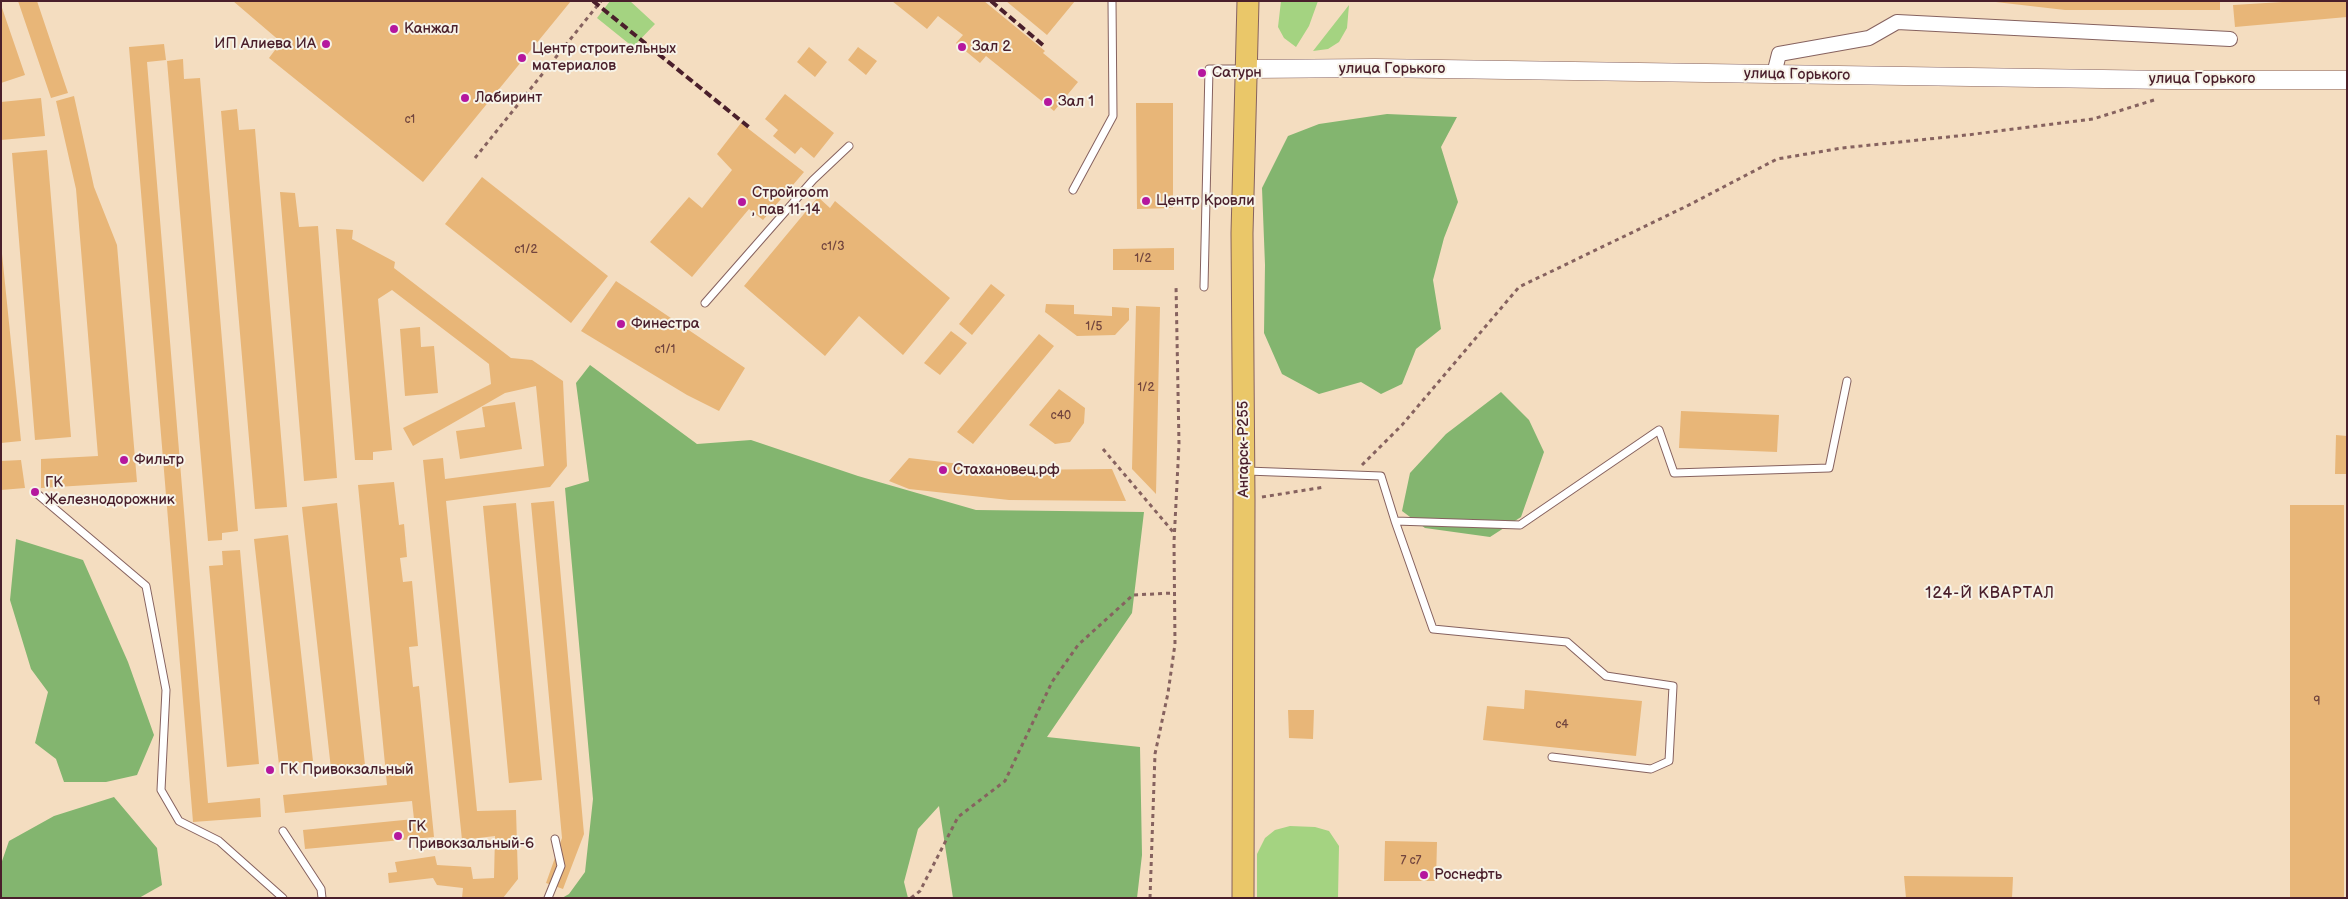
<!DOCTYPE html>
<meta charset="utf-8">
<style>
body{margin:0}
#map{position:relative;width:2348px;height:899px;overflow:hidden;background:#f4ddc0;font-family:"Balsamiq Sans",sans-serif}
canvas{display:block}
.frame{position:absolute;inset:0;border:2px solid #4a1f2b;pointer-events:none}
</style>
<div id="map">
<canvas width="2348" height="899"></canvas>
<div class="frame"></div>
</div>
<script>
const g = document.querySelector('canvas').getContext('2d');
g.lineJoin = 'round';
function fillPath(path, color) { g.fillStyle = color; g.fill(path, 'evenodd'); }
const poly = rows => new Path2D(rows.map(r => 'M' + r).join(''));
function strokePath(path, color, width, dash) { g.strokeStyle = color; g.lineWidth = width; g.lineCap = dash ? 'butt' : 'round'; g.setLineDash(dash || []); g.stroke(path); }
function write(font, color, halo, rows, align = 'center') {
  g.font = font + ' "Balsamiq Sans",sans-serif'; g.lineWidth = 4; g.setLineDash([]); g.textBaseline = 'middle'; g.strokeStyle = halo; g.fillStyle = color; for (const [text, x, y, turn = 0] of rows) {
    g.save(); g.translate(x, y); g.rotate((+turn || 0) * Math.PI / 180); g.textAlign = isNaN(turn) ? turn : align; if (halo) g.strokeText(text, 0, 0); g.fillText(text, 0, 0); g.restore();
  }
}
const green = poly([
 [610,1,630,1,655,24,633,47,597,18],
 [1281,1,1318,1,1309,26,1296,47,1284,38,1278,27],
 [1349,5,1347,28,1339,42,1328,49,1313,51],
 [1290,826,1315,827,1329,831,1339,846,1338,898,1257,898,1257,854,1265,838,1275,830]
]);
const forest = poly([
 [1387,114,1457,117,1441,147,1458,202,1444,238,1433,280,1441,329,1416,349,1402,384,1381,394,1361,382,1319,394,1282,374,1264,333,1265,265,1262,188,1288,136,1319,124],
 [590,365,697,444,751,440,858,476,976,510,1144,512,1132,613,1047,737,1140,747,1142,855,1137,898,953,898,939,806,918,829,904,882,908,898,562,898,569,894,585,872,593,799,565,488,589,481,576,383],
 [1501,392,1529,420,1544,452,1521,517,1490,537,1425,528,1402,511,1410,473,1446,434],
 [16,539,83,560,128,662,154,735,137,775,106,782,64,782,56,759,35,743,48,692,31,669,10,600],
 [114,797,157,848,162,885,139,898,1,898,1,864,9,841,54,816]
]);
const building = poly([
 [18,1,37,1,68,93,51,98],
 [233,1,571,1,423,182,269,58,281,42],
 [892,1,984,1,1045,51,1043,53,1078,82,1054,111,986,56,980,63,956,43,963,35,938,16,927,29],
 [1006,1,1075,1,1047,35],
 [1987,1,2220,1,2220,10,2065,10],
 [2299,1,2347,1,2347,17,2235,27,2233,5],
 [1,5,25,75,1,83],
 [164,44,166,60,147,62,208,803,260,798,261,817,193,822,129,47],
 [809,47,827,62,815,77,797,62],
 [858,47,877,61,866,75,848,60],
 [183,59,184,79,200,78,238,531,222,533,222,540,208,541,167,61],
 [785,94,834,133,814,158,801,147,795,154,773,136,778,130,765,119],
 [74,96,94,187,117,245,137,482,41,488,41,459,98,456,76,189,56,101],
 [41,98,45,136,1,140,1,102],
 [1136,103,1173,103,1173,208,1137,209],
 [237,109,239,130,255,129,287,507,255,509,221,111],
 [741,123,804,172,763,220,749,209,692,277,650,242,689,197,702,208,732,170,717,154],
 [47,150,71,437,35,440,12,153],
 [482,177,608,276,571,323,445,224],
 [280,192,295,193,299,227,318,226,337,478,304,481],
 [818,197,830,208,835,201,950,298,903,355,859,316,825,356,744,286],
 [336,229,353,230,352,239,395,262,394,268,511,358,532,360,563,381,567,466,550,487,446,501,477,811,516,810,518,879,503,898,462,898,463,888,437,885,433,878,389,883,388,873,397,872,395,862,435,856,437,865,471,867,473,879,494,878,495,836,462,840,423,460,443,458,445,479,544,466,536,386,505,393,413,446,403,428,491,384,489,364,392,290,378,299,392,450,373,452,373,460,355,460],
 [1,244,21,441,1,443],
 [1174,248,1174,270,1113,270,1113,249],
 [616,281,745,368,719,411,687,395,581,331],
 [991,284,1005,295,972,335,959,324],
 [1046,304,1074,305,1074,314,1112,316,1112,307,1129,308,1129,320,1115,335,1077,336,1045,312],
 [1136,306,1160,307,1156,494,1132,469],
 [420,327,421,347,434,346,438,393,405,396,400,329],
 [951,331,967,343,940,375,924,363],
 [1039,334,1054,346,973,444,957,432],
 [1059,389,1085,408,1084,423,1070,442,1055,444,1029,425],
 [515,402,522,449,460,459,456,431,485,427,482,407],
 [1681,411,1779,415,1777,452,1679,448],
 [2336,435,2347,436,2347,474,2335,474],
 [909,458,1011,470,1112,469,1126,501,1009,500,909,489,889,481],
 [21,460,25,488,1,490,1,461],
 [394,482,399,525,404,524,407,557,400,558,403,582,412,581,418,646,409,647,413,687,419,686,434,837,305,849,303,830,414,819,412,801,285,813,283,795,387,785,358,485],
 [554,501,584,834,563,889,546,883,562,838,531,503],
 [337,503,365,765,331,769,302,507],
 [516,503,542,780,509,783,483,506],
 [2290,505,2344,505,2344,898,2290,898],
 [288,535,313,761,279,765,254,539],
 [240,550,259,764,227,767,209,566,223,565,222,551],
 [1525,690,1642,701,1636,756,1483,740,1487,706,1524,709],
 [1288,710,1314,710,1313,739,1289,738],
 [1385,841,1437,842,1436,881,1384,881],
 [1904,876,2013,877,2012,898,1906,898]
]);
const path = poly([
 [475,158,601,1],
 [1103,449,1174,533],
 [1362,465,1402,425,1519,287,1687,206,1777,159,1842,148,1967,135,2093,119,2154,100,2156,97],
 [1262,497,1325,487],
 [911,898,920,891,958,817,1005,781,1052,682,1078,645,1133,595,1173,593],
 [1150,898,1155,754,1168,693,1175,644,1174,542,1179,444,1176,285]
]);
const service = poly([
 [1073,190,1113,116,1112,1],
 [1204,287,1209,69,1245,69],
 [705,303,813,180,849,146],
 [1247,471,1381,476,1395,521,1520,525,1659,430,1674,473,1829,468,1847,381],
 [35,492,146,586,166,690,161,790,179,821,219,841,283,898],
 [1395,521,1433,629,1567,642,1606,676,1673,686,1669,761,1651,769,1552,757],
 [283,831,321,889,322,898],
 [548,898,561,866,555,839]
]);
const minor = poly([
 [1774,74,1779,54,1869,38,1897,22,2230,39]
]);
const tertiary = poly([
 [1248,69,1375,68,2169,80,2347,80]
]);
const primary = poly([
 [1243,898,1244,499,1242,233,1248,1]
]);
const rail = poly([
 [593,1,750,128],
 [991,1,1044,46]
]);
const markers = [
 [394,29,5,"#b5179e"],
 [326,44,5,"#b5179e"],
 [962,47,5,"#b5179e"],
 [522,58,5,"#b5179e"],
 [1202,73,5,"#b5179e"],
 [465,98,5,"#b5179e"],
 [1048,102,5,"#b5179e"],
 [1146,201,5,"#b5179e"],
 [742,202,5,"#b5179e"],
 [621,324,5,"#b5179e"],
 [124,460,5,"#b5179e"],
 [943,470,5,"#b5179e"],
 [35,492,5,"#b5179e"],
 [270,770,5,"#b5179e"],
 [398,836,5,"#b5179e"],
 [1424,875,5,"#b5179e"]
];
const numberNames = [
 ["с1",410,120],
 ["с1/3",833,247],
 ["с1/2",526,250],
 ["1/2",1143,259],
 ["1/5",1094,327],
 ["с1/1",665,350],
 ["1/2",1146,388],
 ["с40",1061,416],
 ["9",2317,702],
 ["с4",1562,725],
 ["7 с7",1411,861]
];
const poiNames = [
 ["Канжал",404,29],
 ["ИП Алиева ИА",316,44,"right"],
 ["Зал 2",972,47],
 ["Центр строительных",532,49],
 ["материалов",532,66],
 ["Сатурн",1212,73],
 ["Лабиринт",475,98],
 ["Зал 1",1058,102],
 ["Стройroom",752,193],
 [", пав 11-14",752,210],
 ["Центр Кровли",1156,201],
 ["Финестра",631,324],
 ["Фильтр",134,460],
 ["Стахановец.рф",953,470],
 ["ГК",45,483],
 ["Железнодорожник",45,500],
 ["ГК Привокзальный",280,770],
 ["ГК",408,827],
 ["Привокзальный-6",408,844],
 ["Роснефть",1434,875]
];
const streetNames = [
 ["улица Горького",1392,69],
 ["улица Горького",1797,75,1],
 ["улица Горького",2202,79],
 ["Ангарск-Р255",1244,449,-90]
];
const neighbourhoodNames = [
 ["124-Й КВАРТАЛ",1990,594]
];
fillPath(green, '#a4d381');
fillPath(forest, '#83b56f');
fillPath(building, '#e8b678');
strokePath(service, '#86625f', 9);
strokePath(minor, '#86625f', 16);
strokePath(tertiary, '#86625f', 19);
strokePath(primary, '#86625f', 23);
strokePath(path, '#86625f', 3, [4, 4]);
strokePath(service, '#fff', 7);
strokePath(minor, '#fff', 14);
strokePath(tertiary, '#fff', 18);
strokePath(primary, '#eac769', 21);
strokePath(rail, '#4a1f2b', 4, [8, 4]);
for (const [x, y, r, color] of markers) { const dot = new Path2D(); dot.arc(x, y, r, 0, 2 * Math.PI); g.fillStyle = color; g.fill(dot); strokePath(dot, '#f7f3e8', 2); }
write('12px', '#72453e', null, numberNames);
write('15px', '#4a1f2b', '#f7f3e8', poiNames, 'left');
write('15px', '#4a1f2b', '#f7f3e8', streetNames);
g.letterSpacing = '1px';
write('16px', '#4a1f2b', '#f7f3e8', neighbourhoodNames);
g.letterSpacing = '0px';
</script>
